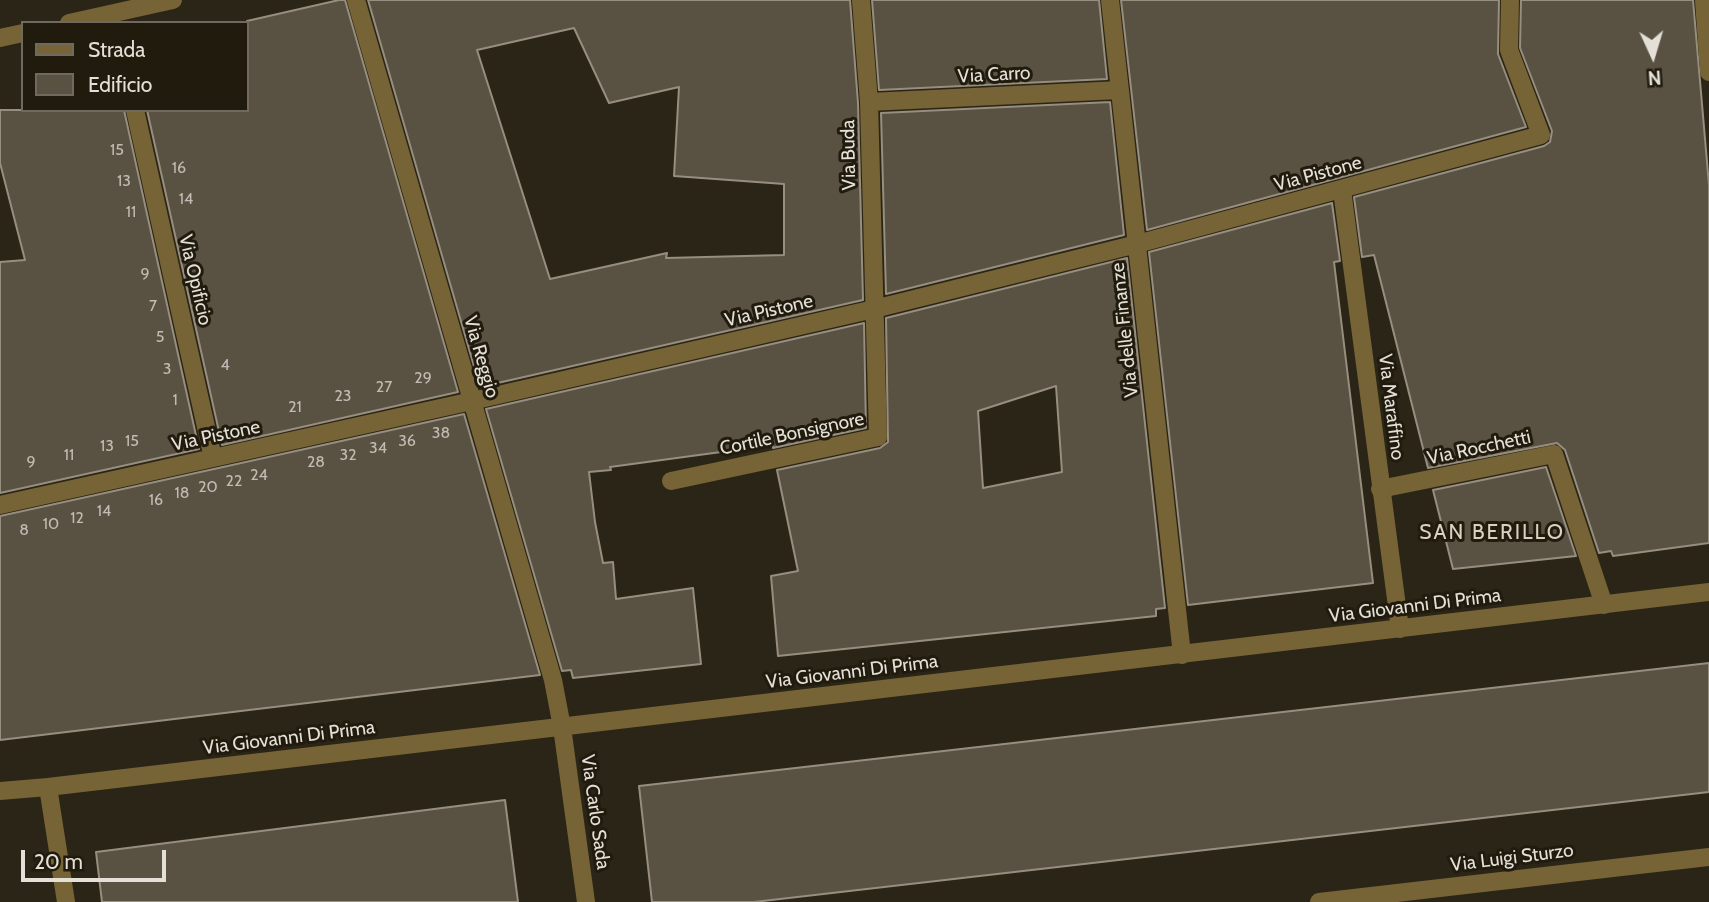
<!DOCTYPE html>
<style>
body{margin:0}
#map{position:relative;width:1709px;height:902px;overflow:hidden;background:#2b2517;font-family:Cabin,sans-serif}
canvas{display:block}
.legend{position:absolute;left:21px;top:21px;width:228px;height:91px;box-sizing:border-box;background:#211b0e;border:2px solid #6f6a5f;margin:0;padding:9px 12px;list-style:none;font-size:21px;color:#e4e0d8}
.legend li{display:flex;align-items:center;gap:14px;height:35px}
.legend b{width:35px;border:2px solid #6f6a5f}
.north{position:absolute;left:1618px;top:21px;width:70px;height:70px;-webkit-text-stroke:5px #211b0e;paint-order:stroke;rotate:176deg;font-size:19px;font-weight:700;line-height:28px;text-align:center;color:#e4e0d8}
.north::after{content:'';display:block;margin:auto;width:24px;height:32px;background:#e4e0d8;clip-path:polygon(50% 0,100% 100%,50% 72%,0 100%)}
.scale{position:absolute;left:21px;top:850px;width:145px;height:32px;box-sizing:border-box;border:4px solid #e4e0d8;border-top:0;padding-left:9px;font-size:21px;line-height:24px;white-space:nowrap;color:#e4e0d8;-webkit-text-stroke:5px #211b0e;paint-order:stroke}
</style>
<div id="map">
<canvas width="1709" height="902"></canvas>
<ul class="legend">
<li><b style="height:9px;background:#766336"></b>Strada</li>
<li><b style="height:19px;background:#595243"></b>Edificio</li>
</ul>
<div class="north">N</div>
<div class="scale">20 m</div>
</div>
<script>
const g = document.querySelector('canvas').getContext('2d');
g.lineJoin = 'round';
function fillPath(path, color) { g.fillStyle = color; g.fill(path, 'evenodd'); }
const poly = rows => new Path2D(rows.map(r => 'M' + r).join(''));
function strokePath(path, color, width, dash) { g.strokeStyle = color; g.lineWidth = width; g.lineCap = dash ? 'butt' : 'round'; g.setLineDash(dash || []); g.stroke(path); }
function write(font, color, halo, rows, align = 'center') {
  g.font = font + ' Cabin,sans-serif'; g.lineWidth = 6; g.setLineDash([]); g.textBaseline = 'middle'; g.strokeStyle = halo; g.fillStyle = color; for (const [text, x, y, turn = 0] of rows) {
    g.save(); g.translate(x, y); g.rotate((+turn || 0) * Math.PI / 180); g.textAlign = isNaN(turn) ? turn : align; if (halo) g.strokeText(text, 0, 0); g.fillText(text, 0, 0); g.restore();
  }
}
const building = poly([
 [339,0,345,0,458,392,222,445,147,110,247,110,247,21,339,0],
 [368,0,850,0,858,103,863,300,480,387,368,0],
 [574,28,609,103,679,87,674,176,784,184,784,255,666,258,667,253,550,279,477,50,574,28],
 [872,0,1099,0,1107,79,879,90,872,0],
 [1121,0,1499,0,1498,54,1526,127,1147,230,1121,0],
 [1521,0,1693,0,1709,185,1709,543,1613,556,1611,551,1599,553,1565,450,1557,443,1428,468,1374,255,1362,257,1354,197,1544,146,1550,142,1552,131,1520,48,1521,0],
 [1110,102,1124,235,886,294,881,113,1110,102],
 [0,110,124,110,199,449,0,493,0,262,25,260,0,163,0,110],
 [1332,203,1340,261,1334,262,1373,583,1188,605,1149,252,1332,203],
 [1127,258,1165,608,1156,609,1156,616,778,656,771,576,798,571,777,470,880,448,888,442,886,318,1127,258],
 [1056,386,1062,472,983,488,978,411,1056,386],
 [864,323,866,428,773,448,773,445,610,467,611,470,589,472,595,522,603,563,613,562,616,599,693,588,701,664,573,678,571,670,562,671,486,409,864,323],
 [464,414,540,675,0,740,0,516,464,414],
 [1546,467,1576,556,1453,569,1433,490,1546,467],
 [1709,663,1709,792,754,902,652,902,639,786,1709,663],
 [505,800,518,902,102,902,96,852,505,800]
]);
const pedestrian = poly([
 [1704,0,1709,72],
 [1380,489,1554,454,1604,605]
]);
const minor = poly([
 [356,0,553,680,562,727,586,902],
 [1110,0,1182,655],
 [69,23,173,0],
 [0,38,23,33],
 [869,102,1120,90],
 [135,110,213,458],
 [1342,190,1400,629],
 [671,481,878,437,869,102,861,0],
 [0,505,472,401,874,309,1137,244,1541,135,1509,50,1510,0],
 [48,787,66,902],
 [0,791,48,787,1709,592],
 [1319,902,1709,857]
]);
const numberNames = [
 ["15",117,150],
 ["16",179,168],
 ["13",124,181],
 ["14",186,199],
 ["11",131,212],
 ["9",145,274],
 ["7",153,306],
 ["5",160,337],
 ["4",225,365],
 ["3",167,369],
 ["29",423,378],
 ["27",384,387],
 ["23",343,396],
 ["1",175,400],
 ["21",295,407],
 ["38",441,433],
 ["15",132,441],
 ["36",407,441],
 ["13",107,446],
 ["34",378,448],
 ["11",69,455],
 ["32",348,455],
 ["9",31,462],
 ["28",316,462],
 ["24",259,475],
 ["22",234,481],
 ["20",208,487],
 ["18",182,493],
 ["16",156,500],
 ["14",104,511],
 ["12",77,518],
 ["10",51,524],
 ["8",24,530]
];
const streetNames = [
 ["Via Carro",994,75,-3],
 ["Via Buda",849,155,-91],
 ["Via Pistone",1318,174,-15],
 ["Via Opificio",195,280,77],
 ["Via Pistone",769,311,-13],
 ["Via delle Finanze",1125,330,-96],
 ["Via Reggio",481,357,74],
 ["Via Maraffino",1391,407,83],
 ["Cortile Bonsignore",792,434,-12],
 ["Via Pistone",216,436,-12],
 ["Via Rocchetti",1479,448,-12],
 ["Via Giovanni Di Prima",1415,606,-7],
 ["Via Giovanni Di Prima",852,672,-7],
 ["Via Giovanni Di Prima",289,738,-7],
 ["Via Carlo Sada",595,812,82],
 ["Via Luigi Sturzo",1512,858,-7]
];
const neighbourhoodNames = [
 ["SAN BERILLO",1492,533]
];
fillPath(building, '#595243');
strokePath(building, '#968e7e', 2);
strokePath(pedestrian, '#766336', 18);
strokePath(minor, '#766336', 18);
write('16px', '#c1bcb3', null, numberNames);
write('19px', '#e4e0d8', '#211b0e', streetNames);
g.letterSpacing = '2px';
write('21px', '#dad2c0', '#211b0e', neighbourhoodNames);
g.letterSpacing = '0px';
</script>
